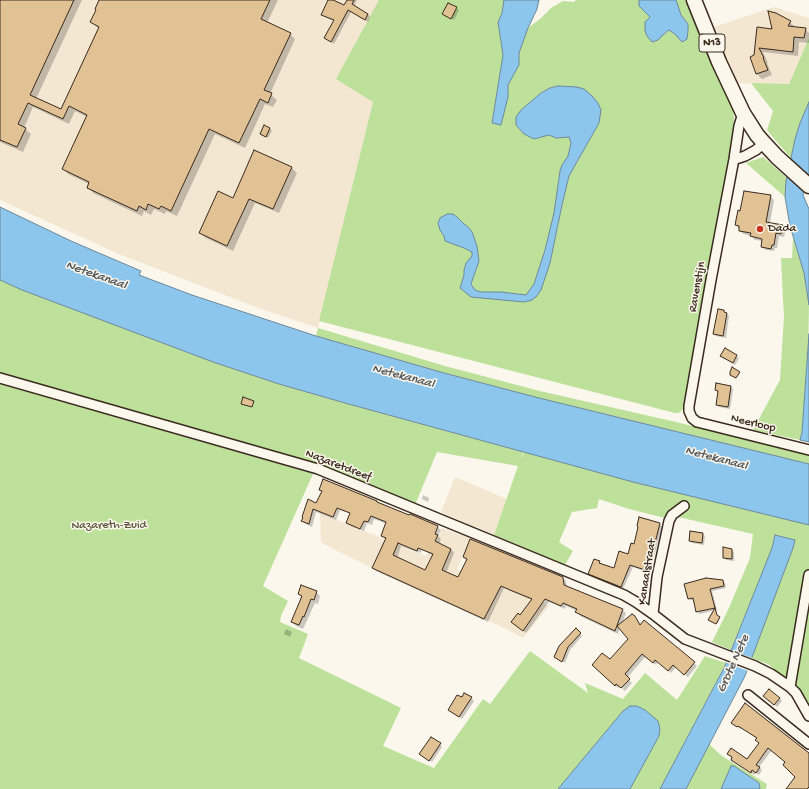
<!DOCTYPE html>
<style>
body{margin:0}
canvas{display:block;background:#fbf7ec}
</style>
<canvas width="809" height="789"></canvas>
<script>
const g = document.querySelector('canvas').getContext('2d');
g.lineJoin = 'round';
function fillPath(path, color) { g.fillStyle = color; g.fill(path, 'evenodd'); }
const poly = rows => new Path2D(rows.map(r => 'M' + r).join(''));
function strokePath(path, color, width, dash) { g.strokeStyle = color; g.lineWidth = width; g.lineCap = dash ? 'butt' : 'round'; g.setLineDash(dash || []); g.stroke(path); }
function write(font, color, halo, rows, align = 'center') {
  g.font = font + ' "Gochi Hand",sans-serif'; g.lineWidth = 3; g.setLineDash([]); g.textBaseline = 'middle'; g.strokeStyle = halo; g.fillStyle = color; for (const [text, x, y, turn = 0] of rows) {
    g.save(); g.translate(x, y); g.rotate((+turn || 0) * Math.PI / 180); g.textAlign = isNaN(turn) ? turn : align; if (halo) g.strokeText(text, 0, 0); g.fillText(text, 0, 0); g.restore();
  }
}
const built = poly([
 [0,0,379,0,373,102,318,328,261,309,121,255,0,200],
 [774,7,809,18,809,38,789,84,733,83,711,28],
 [455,477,507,499,494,535,476,527,457,569,549,606,523,638,498,625,372,568,333,549,321,542,320,513,426,556,433,540,437,541,442,528,460,535,465,523,441,512]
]);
const green = poly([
 [379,0,504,0,502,13,498,22,503,55,492,122,508,97,508,85,519,65,519,53,528,28,540,19,551,8,563,1,574,2,576,0,639,0,639,6,650,17,658,40,663,35,670,30,675,34,682,42,688,24,681,15,676,0,687,0,732,106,734,116,734,136,685,405,683,409,679,413,675,413,319,321,373,102,336,79],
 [558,86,577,87,599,123,569,176,562,205,550,263,541,289,536,297,524,302,497,299,460,288,464,275,464,270,472,256,472,252,464,248,445,241,444,236,458,218,472,232,477,246,479,261,471,284,475,290,481,292,501,292,526,295,534,284,545,250,549,236,554,213,560,171,562,165,568,156,571,143,569,137,556,138,549,135,534,139,524,134,516,125,521,110,541,93,550,88],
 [809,38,809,102,800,123,791,158,777,142,767,130,773,111,751,83,789,84],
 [763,157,787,178,785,197,746,163],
 [793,238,804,273,809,305,808,355,802,432,800,440,753,430,780,380,784,316,783,300,781,258,792,258],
 [0,280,22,290,213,362,279,384,345,403,523,452,521,459,524,452,633,482,809,525,809,706,796,687,780,674,768,664,751,658,793,548,794,540,775,535,772,548,731,650,712,642,728,610,750,558,753,534,678,517,665,518,629,509,599,499,597,508,572,512,559,542,573,551,565,565,494,535,518,466,437,452,415,505,317,465,263,586,288,601,281,616,280,622,308,634,299,658,401,708,383,746,434,768,483,699,490,704,530,651,588,693,585,683,623,699,645,673,677,700,705,656,726,663,660,789,630,789,659,736,660,729,623,711,558,789,0,789],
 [318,328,445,366,540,391,676,422,809,455,809,464,539,398,444,373,316,336],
 [709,744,722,756,767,784,766,789,686,789]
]);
const water = poly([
 [504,0,539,0,537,9,528,28,519,53,519,65,508,85,508,97,501,125,492,123,503,55,498,22,502,13,504,0],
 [639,0,676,0,681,15,688,24,688,31,687,39,682,42,675,34,669,30,663,35,658,40,652,42,647,36,645,31,645,22,650,17,639,6,639,0],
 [558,86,577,87,584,89,592,96,598,103,601,110,599,123,569,176,562,205,550,263,541,290,536,297,532,300,524,302,471,297,460,288,464,275,464,270,466,263,472,256,472,252,464,248,445,241,444,236,440,230,438,223,440,218,447,214,453,214,458,218,463,223,468,227,472,232,477,246,479,261,471,284,475,290,481,292,501,292,526,295,534,284,545,250,554,213,560,171,562,165,568,156,571,143,569,137,556,138,549,135,534,139,524,134,516,125,516,117,521,110,541,93,550,88,558,86],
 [809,102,809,174,803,195,809,209,809,305,804,273,790,226,785,197,786,181,793,149,795,139,800,123,809,102],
 [0,207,71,241,141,271,139,275,192,295,316,336,444,373,539,398,809,464,809,525,633,482,345,403,279,384,213,362,22,290,0,280,0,207],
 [809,334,809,442,800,440,802,432,809,334],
 [775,535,795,540,793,548,745,676,686,789,660,789,725,666,772,548,775,535],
 [630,706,637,706,645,710,658,721,660,729,659,736,630,789,558,789,623,711,630,706],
 [731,766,734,766,759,783,760,789,721,789,731,766]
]);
const pier = poly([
 [729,650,753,658,748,671,725,662]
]);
const shadow = poly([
 [0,0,82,0,36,99,61,111,99,29,91,22,97,10,100,0,278,0,267,23,290,34,295,39,270,94,277,100,273,107,265,104,245,148,215,134,177,216,166,211,165,214,154,209,151,215,144,211,142,216,93,193,88,187,89,184,68,174,63,169,87,117,75,111,69,124,33,107,24,128,31,134,23,152,0,142],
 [329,0,344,7,348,0,357,0,354,7,368,14,370,17,368,22,351,12,334,44,325,38,334,21,325,17,322,15],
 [451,5,459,10,454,20,446,16],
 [790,22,795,27,794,28,805,29,809,33,809,43,799,42,798,56,763,52,768,63,767,63,772,75,762,79,757,74,751,58,755,56,758,29,773,30],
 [269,128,272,131,268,138,263,136,261,134],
 [291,167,297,173,279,213,255,203,233,251,206,238,200,233,233,199],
 [770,196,774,200,770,223,782,226,786,229,784,237,779,236,777,248,775,248,774,251,766,250,762,247,763,241,755,240,751,236,743,234,736,225],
 [724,311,729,316,726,338,716,336,714,334],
 [721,356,736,356,739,358,735,365,724,358],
 [717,384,731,387,733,389,730,409,719,407,717,404,719,393,716,390],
 [320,489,377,501,380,504,437,527,441,530,438,536,441,539,439,544,451,549,454,553,446,573,459,579,467,560,464,557,562,578,566,581,567,587,622,610,626,613,622,623,634,617,641,625,644,621,697,666,688,677,676,667,671,673,658,662,656,665,645,657,627,678,632,683,625,691,620,686,618,688,593,665,610,661,629,639,620,628,618,634,580,616,577,612,577,611,566,606,565,609,549,602,526,633,512,622,521,616,532,600,504,588,488,622,376,571,373,568,386,540,382,536,387,524,374,519,372,525,367,523,364,531,351,526,347,522,351,514,340,510,336,520,316,512,312,527,306,524,303,521,317,504,323,492],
 [401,546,420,553,422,550,433,555,426,571,397,558],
 [423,495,429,498,428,502,422,499],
 [659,524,662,526,650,573,633,567,623,589,592,576,590,574,594,560,599,562,602,565,614,570,629,555,634,545],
 [703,534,705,536,704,545,692,543,690,541],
 [732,550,734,552,734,561,726,560,724,557],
 [723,581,725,583,726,588,712,591,717,610,716,610,717,616,720,618,717,624,711,621,715,610,700,614,697,611,694,600,691,600,689,598],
 [316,592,320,596,318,604,315,603,303,629,296,626,292,622,302,597,299,594],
 [286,629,292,632,290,637,284,634],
 [576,629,582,636,570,650,565,663,558,658],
 [471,698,474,701,462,719,449,710,462,699],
 [779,698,782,701,777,707,767,699],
 [732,722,809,755,809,789,787,789,796,777,786,762,772,750,759,767,762,770,759,775,756,773,754,775,735,762,733,758,731,757,748,760,760,743,758,739,742,728,740,729],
 [440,744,442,747,432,762,423,756]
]);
const building = poly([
 [0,0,74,0,30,95,61,109,99,27,90,22,96,10,95,9,99,0,270,0,261,19,291,33,264,90,272,93,268,103,260,99,239,143,209,129,171,211,161,206,159,209,148,204,146,210,139,206,137,211,87,188,89,182,62,169,87,115,69,106,63,119,28,103,18,124,26,128,17,147,0,140,0,0],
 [328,0,333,0,344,5,347,0,354,0,352,4,368,14,365,20,348,10,331,42,324,38,334,20,321,15,328,0],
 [448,3,457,7,451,19,442,14,448,3],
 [768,11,776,13,791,21,788,26,806,28,804,38,794,37,793,52,759,48,764,58,763,58,768,70,756,74,750,57,754,55,757,27,772,29,768,11],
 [264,125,270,128,266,137,260,134,264,125],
 [254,150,292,167,273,209,249,199,227,246,199,233,218,191,233,198,254,150],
 [744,191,771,195,766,222,783,225,781,234,776,233,774,245,772,245,771,249,761,247,762,239,750,236,751,233,739,231,739,226,735,225,738,210,740,211,744,191],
 [718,309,724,310,724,312,727,313,723,336,713,334,718,309],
 [725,348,737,355,733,363,720,356,725,348],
 [732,367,740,372,736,378,730,375,730,372,732,367],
 [716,383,731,386,728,407,716,405,718,391,715,390,716,383],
 [243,397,254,401,252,407,241,404,243,397],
 [323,479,377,501,377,502,409,515,410,514,438,526,435,534,438,535,435,541,451,549,442,570,458,577,467,559,463,557,470,539,563,577,564,585,623,609,615,631,575,612,577,609,563,603,561,606,545,599,523,631,511,622,518,613,520,615,532,599,510,590,501,586,484,619,372,568,386,538,381,536,386,522,371,516,368,522,364,521,360,529,346,523,350,513,337,508,333,517,313,509,309,524,301,521,303,518,302,517,308,499,316,503,322,491,319,490,323,479],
 [398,543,417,551,418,548,433,554,425,570,393,555,398,543],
 [639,517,660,523,648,571,630,565,621,587,588,574,594,559,600,561,599,563,614,568,619,551,628,554,631,543,634,544,638,527,637,526,639,517],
 [690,531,703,533,702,543,689,541,690,531],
 [723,547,732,549,732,559,723,558,723,547],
 [706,578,723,580,724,586,710,589,715,608,696,612,693,598,688,599,684,584,706,578],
 [301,585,317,591,314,600,311,599,304,617,303,616,299,625,291,622,302,596,298,594,301,585],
 [715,608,717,615,720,617,716,624,708,620,715,608],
 [632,614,635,616,640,625,644,620,695,662,684,675,673,665,668,671,655,660,653,663,642,654,625,674,630,679,621,688,616,684,615,686,592,665,602,653,610,659,628,639,617,626,632,614],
 [576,628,581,633,568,647,562,662,554,657,559,646,576,628],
 [769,689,780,698,774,705,763,696,769,689],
 [464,693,472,697,459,717,448,710,457,695,462,697,464,693],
 [745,703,809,753,809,787,807,789,786,789,795,777,783,765,785,762,768,748,756,765,760,767,756,773,752,770,751,773,731,760,732,757,727,754,731,748,747,759,759,743,755,740,757,738,738,726,737,727,731,723,745,703],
 [431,737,441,743,429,761,419,754,431,737]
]);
const minor = poly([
 [743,113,739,126,734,159,711,280,689,406,689,411,692,418,697,422,809,450],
 [734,159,739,158,745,156,756,150,764,143],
 [0,378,318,469,624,595,636,602,653,614,685,639,755,666,771,674,790,687,796,693,809,716],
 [653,614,657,577,669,521,672,515,684,506],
 [790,687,809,575],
 [748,695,809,744]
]);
const primary = poly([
 [694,0,719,62,743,113,757,135,764,143,777,157,809,186]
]);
const markers = [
 [760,229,4,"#c8321e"]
];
const shields = [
 [712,43,26]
];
const shieldNames = [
 ["N13",712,43]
];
const poiNames = [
 ["Dada",768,229]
];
const streetNames = [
 ["Ravenstijn",698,287,-80],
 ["Neerloop",753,424,14],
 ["Nazaretdreef",338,466,21],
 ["Kanaalstraat",648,572,-81]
];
const parkNames = [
 ["Nazareth-Zuid",109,526]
];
const waterNames = [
 ["Netekanaal",96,276,20],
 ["Netekanaal",403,377,15],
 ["Netekanaal",716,459,15],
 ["Grote Nete",734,664,-66]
];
fillPath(built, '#f3e7d2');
fillPath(green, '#bde19b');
fillPath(water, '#8dc6ec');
strokePath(water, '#6c889a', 1);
fillPath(pier, '#fbf7ec');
fillPath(shadow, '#0003');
fillPath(building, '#e0c294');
strokePath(building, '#3b2a1e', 1);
strokePath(minor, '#3b2a1e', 12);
strokePath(primary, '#3b2a1e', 17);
strokePath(minor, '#fbf7ec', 9);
strokePath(primary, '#fbf7ec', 14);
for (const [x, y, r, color] of markers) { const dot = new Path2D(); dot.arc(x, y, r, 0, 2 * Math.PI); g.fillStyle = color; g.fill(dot); strokePath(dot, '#fbf7ec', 1.5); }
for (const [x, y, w] of shields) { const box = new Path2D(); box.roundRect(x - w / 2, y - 9, w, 18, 3); g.fillStyle = '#fbf7ec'; g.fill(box); strokePath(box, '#3b2a1e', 1); }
write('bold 11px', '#3b2a1e', null, shieldNames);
write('12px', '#3b2a1e', '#fbf7ec', poiNames, 'left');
write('12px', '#3b2a1e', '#fbf7ec', streetNames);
write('12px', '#5c583d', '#fbf7ec', parkNames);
write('italic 13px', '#54595c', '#fbf7ec', waterNames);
</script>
